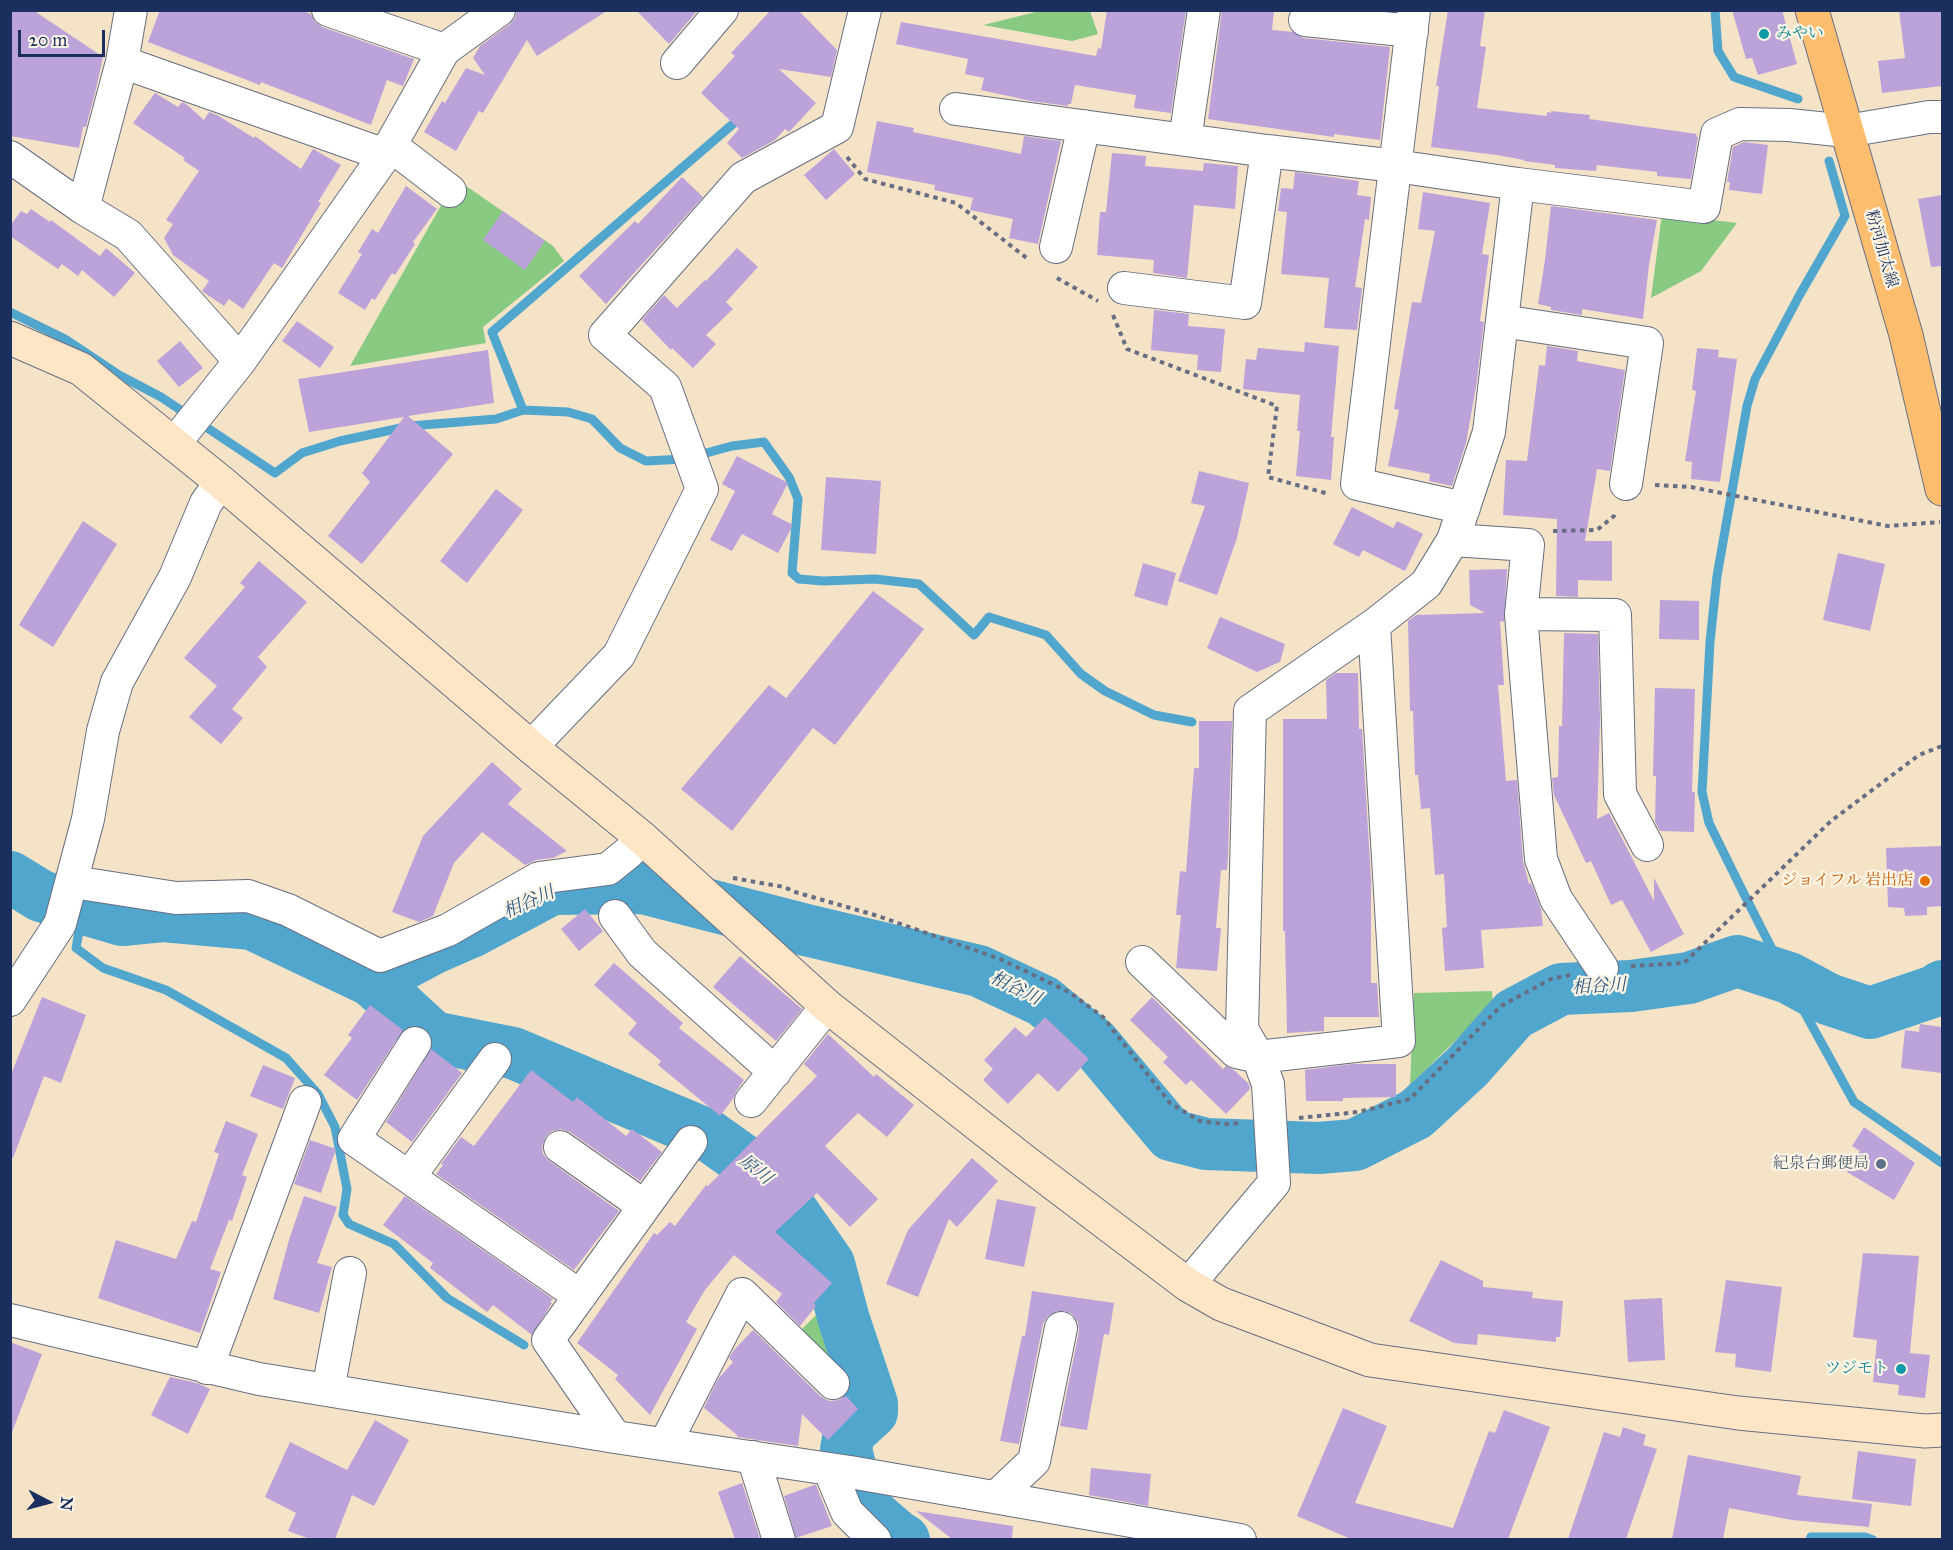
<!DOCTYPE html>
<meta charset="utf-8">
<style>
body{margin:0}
#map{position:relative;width:1953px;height:1550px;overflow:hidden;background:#f5e3c8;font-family:"IM FELL Great Primer",serif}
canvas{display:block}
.frame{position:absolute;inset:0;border:12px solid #1b2f5e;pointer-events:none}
.north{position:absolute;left:18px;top:1472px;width:60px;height:60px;-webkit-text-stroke:4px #fcf5e5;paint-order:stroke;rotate:96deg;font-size:16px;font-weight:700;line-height:24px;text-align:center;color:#1b2f5e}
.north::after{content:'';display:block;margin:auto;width:21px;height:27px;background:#1b2f5e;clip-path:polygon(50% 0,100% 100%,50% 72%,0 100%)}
.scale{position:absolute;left:18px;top:30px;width:87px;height:27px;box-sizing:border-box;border:3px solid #1b2f5e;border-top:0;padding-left:8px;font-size:18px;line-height:21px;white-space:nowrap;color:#1b2f5e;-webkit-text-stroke:4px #fcf5e5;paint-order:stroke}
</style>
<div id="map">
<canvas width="1953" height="1550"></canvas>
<div class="frame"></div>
<div class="north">N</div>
<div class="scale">20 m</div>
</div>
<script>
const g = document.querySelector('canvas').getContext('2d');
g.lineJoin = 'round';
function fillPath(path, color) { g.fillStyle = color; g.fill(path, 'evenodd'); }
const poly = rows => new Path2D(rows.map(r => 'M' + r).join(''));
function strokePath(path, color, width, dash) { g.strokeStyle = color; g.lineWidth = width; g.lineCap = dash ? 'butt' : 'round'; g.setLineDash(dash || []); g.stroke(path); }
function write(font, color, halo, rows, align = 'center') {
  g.font = font + ' "IM FELL Great Primer","Noto Serif JP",serif'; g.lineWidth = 4.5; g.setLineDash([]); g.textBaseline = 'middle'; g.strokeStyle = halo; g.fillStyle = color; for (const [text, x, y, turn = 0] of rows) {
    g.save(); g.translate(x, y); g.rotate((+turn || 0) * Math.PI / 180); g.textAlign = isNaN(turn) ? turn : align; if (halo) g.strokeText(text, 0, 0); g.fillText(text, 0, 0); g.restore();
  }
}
const green = poly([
 [1044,10,1090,11,1098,34,1072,41,983,25],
 [456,179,553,246,564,261,483,327,486,343,350,366],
 [1662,214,1737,223,1701,271,1651,298],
 [1492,991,1493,1004,1410,1085,1414,993],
 [828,1303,852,1385,801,1330]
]);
const stream = poly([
 [1715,10,1718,51,1734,77,1798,99],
 [1829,161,1845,216,1799,296,1755,379,1747,406,1717,576,1710,642,1702,792,1709,823,1744,894,1800,1004,1854,1102,1942,1163],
 [10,312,65,339,119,375,161,397,275,473,302,453,340,441,410,426,496,419,523,410,492,332,741,117],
 [523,410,568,412,592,419,620,448,646,461,684,459,732,446,764,442,789,477,798,499,792,573,799,579,823,581,875,579,919,584,974,635,989,617,1046,635,1081,674,1105,691,1154,715,1192,722],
 [83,909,76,948,103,968,166,990,286,1058,318,1094,335,1127,347,1189,343,1215,349,1224,394,1244,447,1298,524,1345],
 [1810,1540,1811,1537,1865,1537,1873,1540]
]);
const river = poly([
 [10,877,41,896,122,920,163,916,252,924,372,981,433,1037,513,1053,708,1135,770,1179,829,1264,844,1320,872,1404,872,1412,849,1433,846,1450,860,1504,896,1535,904,1540],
 [372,981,432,949,471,932,552,889,643,888,806,930,979,971,1043,1001,1094,1043,1171,1135,1206,1144,1318,1148,1355,1145,1416,1114,1467,1067,1514,1014,1561,989,1631,986,1689,978,1737,961,1789,978,1828,999,1870,1013,1935,991,1942,986]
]);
const building = poly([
 [10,10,33,10,103,57,96,89,86,127,83,127,79,148,10,136],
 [160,10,300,10,311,14,315,22,322,27,414,59,403,86,387,80,371,125,261,82,260,85,148,42],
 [517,10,608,10,537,56,527,40,483,113,479,111,456,151,424,132,442,101,445,103,466,68,485,75,473,58,480,46,510,24,515,18],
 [636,10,698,10,669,44],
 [771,10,798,10,837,50,831,77,779,69,816,103,789,132,785,129,775,140,742,158,727,143,739,129,701,93,735,56,731,53],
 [1107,10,1186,10,1171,113,1134,108,1136,95,1075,85,1071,104,1068,104,1068,106,1031,101,981,90,984,78,965,74,968,59,896,44,901,22,1096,56,1098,48,1101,49],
 [1222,10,1274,10,1272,30,1293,32,1303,38,1390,47,1380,140,1334,134,1334,137,1208,119],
 [1448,10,1485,10,1480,46,1486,47,1477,108,1547,116,1547,112,1551,113,1551,111,1590,115,1589,119,1697,134,1696,136,1698,137,1691,179,1657,176,1657,172,1597,165,1596,171,1555,168,1555,165,1524,161,1524,160,1497,155,1431,147,1439,86,1436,86],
 [1732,10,1782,10,1797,64,1758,75,1752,58,1746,59],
 [1899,10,1942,10,1942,86,1882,93,1878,61,1905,58],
 [155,93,178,107,182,102,186,104,204,120,209,112,217,115,254,138,255,136,301,169,313,149,341,165,318,202,321,203,282,268,274,263,243,309,229,299,224,306,202,291,209,281,173,255,164,238,173,224,166,220,199,171,183,160,185,158,133,123],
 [877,121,914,128,913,132,1021,154,1024,136,1061,141,1038,244,1009,238,1013,219,970,210,973,198,934,190,935,185,867,172],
 [1744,142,1768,145,1762,194,1729,190,1730,182,1727,182,1733,147],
 [834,149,855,174,826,200,804,175],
 [1112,153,1146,156,1145,166,1203,171,1204,163,1238,166,1235,209,1194,205,1187,278,1153,273,1154,260,1097,255,1100,212,1106,212],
 [1295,172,1359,181,1357,195,1371,197,1369,220,1365,219,1355,287,1362,288,1357,330,1324,328,1329,278,1281,274,1287,212,1278,211,1281,188,1293,189],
 [682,177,703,197,606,304,579,276,635,221,638,224],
 [406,186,437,209,413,242,415,244,395,275,392,273,375,300,372,298,365,310,338,293,362,254,358,252,372,229,378,233],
 [1423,192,1490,203,1482,254,1489,255,1480,321,1484,322,1476,387,1466,443,1452,486,1429,481,1430,474,1388,466,1399,410,1394,409,1412,302,1421,303,1435,231,1418,229],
 [1942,195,1942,266,1931,267,1918,199],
 [1551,206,1657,220,1649,265,1643,319,1582,309,1582,315,1551,310,1551,307,1538,304,1545,260],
 [31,209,50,222,51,220,100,256,106,248,135,273,114,297,82,270,78,276,62,264,58,269,10,236,10,226,21,211,27,214],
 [503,211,545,241,525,270,483,240],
 [737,248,758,267,726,302,733,309,706,335,716,344,693,368,672,348,671,350,642,320,664,295,677,308,705,280,706,281],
 [1154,310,1189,314,1188,326,1225,329,1221,372,1197,370,1198,355,1151,350],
 [297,321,334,347,320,368,282,341],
 [180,341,203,368,179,387,157,361],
 [1305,342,1339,346,1331,437,1334,437,1331,480,1296,476,1300,431,1297,431,1300,395,1243,389,1246,359,1256,360,1258,348,1304,352],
 [1547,346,1578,351,1577,361,1625,370,1610,471,1597,469,1585,541,1612,541,1612,581,1578,580,1578,597,1556,596,1557,519,1503,515,1506,460,1527,461,1539,365,1545,366],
 [1697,348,1719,350,1718,357,1737,359,1720,482,1691,479,1692,462,1685,461,1696,391,1692,390],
 [488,350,494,403,408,416,453,454,362,564,328,536,370,482,362,473,404,417,309,432,298,379],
 [737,456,788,483,772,514,793,525,778,553,742,534,732,551,710,540,735,491,722,484],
 [1199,471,1249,483,1237,538,1217,595,1178,581,1205,506,1191,503],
 [826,477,881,481,876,554,821,550],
 [496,489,523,510,467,583,440,561],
 [1352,507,1393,528,1397,521,1423,534,1405,571,1363,550,1359,557,1333,544],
 [83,521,117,544,53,647,19,625],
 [1838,553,1885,564,1870,631,1823,620],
 [259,561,307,602,258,657,267,667,232,709,243,718,221,744,189,717,217,686,184,658,245,587,240,583],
 [1143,563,1176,573,1167,606,1134,596],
 [1507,569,1504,622,1500,621,1504,685,1498,685,1506,781,1517,780,1523,861,1529,884,1531,883,1541,909,1543,926,1481,930,1484,968,1445,971,1442,928,1447,927,1444,874,1435,875,1430,808,1421,809,1418,775,1415,775,1413,711,1410,711,1408,621,1416,615,1485,613,1470,605,1469,570],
 [873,591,924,629,835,745,813,728,732,831,681,789,769,685,786,698],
 [1660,600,1699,601,1699,640,1659,639],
 [1220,617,1285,644,1280,662,1257,672,1207,648],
 [1564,633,1598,634,1600,720,1597,819,1609,813,1654,901,1654,878,1684,934,1651,952,1622,900,1611,905,1591,861,1586,863,1554,795,1552,778,1558,777,1559,726,1562,726],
 [1336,673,1358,673,1359,729,1362,729,1371,880,1371,983,1377,983,1379,1017,1324,1017,1324,1031,1287,1033,1285,931,1283,931,1283,719,1327,719,1326,680],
 [1655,688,1695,689,1692,792,1695,792,1694,832,1660,831,1655,822,1656,776,1653,776],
 [1199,721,1232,721,1228,855,1227,870,1221,870,1216,928,1221,928,1217,971,1176,968,1181,915,1176,915,1180,871,1186,872,1194,768,1199,768],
 [492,762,522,789,508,804,567,851,553,858,536,860,525,865,482,832,454,863,433,916,419,922,392,912,423,836],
 [1942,846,1942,906,1927,907,1927,915,1905,916,1904,908,1888,907,1886,848],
 [585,909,603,931,579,951,561,929],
 [740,956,802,1009,776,1041,713,987],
 [614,963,683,1023,679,1028,744,1080,737,1090,733,1099,720,1116,658,1065,661,1061,628,1034,637,1023,594,985],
 [42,997,86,1015,61,1083,44,1076,13,1158,10,1158,10,1077],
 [1152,997,1223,1069,1226,1066,1234,1070,1249,1084,1250,1089,1226,1114,1191,1080,1186,1085,1163,1062,1168,1057,1130,1020],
 [370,1005,403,1030,357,1100,324,1075,352,1038,348,1035],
 [1045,1017,1089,1059,1058,1092,1038,1073,1008,1104,983,1080,993,1069,984,1060,1015,1027,1026,1037],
 [1920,1024,1942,1027,1942,1073,1901,1068,1905,1030,1919,1032],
 [828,1034,874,1077,876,1074,914,1105,887,1137,858,1113,825,1146,878,1199,850,1227,817,1193,775,1232,832,1283,814,1303,816,1306,800,1326,776,1302,782,1294,734,1255,705,1290,686,1322,697,1329,650,1415,615,1379,618,1375,577,1343,654,1233,657,1235,670,1222,675,1226,706,1185,708,1186,817,1076,804,1064],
 [431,1049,462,1073,412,1142,386,1122],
 [1352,1064,1396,1064,1396,1097,1343,1098,1343,1101,1306,1101,1305,1070],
 [263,1065,295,1078,283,1109,250,1096],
 [531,1070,573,1102,577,1097,626,1136,632,1129,662,1152,640,1181,570,1132,561,1129,552,1131,546,1136,542,1146,543,1154,549,1161,619,1211,574,1270,436,1174,443,1165,441,1164,461,1137,474,1146],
 [226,1121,258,1134,242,1175,247,1177,232,1221,229,1220,210,1269,221,1272,200,1333,98,1298,116,1240,176,1259,192,1221,196,1222,219,1154,214,1152],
 [1864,1127,1915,1163,1894,1200,1847,1172,1860,1151,1852,1146],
 [310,1140,336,1149,321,1193,294,1184],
 [972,1158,998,1181,957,1227,949,1219,918,1297,886,1284,908,1230],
 [304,1196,337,1207,317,1263,332,1267,319,1313,273,1299,289,1240],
 [405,1196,553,1299,550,1302,552,1303,532,1335,493,1305,487,1312,430,1268,433,1263,383,1225],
 [997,1199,1036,1207,1024,1267,985,1259],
 [1863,1253,1919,1256,1910,1353,1930,1355,1925,1398,1898,1395,1899,1385,1873,1382,1877,1340,1853,1337],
 [1441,1260,1483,1281,1483,1287,1533,1292,1532,1298,1563,1301,1560,1337,1556,1337,1556,1342,1478,1334,1477,1345,1454,1343,1409,1321],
 [1726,1280,1782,1287,1771,1372,1735,1367,1736,1354,1715,1352],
 [1032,1291,1114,1303,1109,1335,1104,1334,1087,1430,1060,1426,1079,1331,1078,1322,1072,1314,1065,1311,1056,1311,1048,1316,1043,1324,1019,1444,1000,1441,1022,1336,1025,1336],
 [1662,1298,1665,1360,1628,1362,1624,1300],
 [753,1330,820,1396,829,1401,838,1400,846,1396,858,1409,828,1440,802,1414,798,1446,737,1437,737,1435,704,1408,718,1379,733,1362,729,1358,734,1350],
 [10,1342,42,1354,12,1432,10,1431],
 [170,1377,197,1383,210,1389,188,1434,151,1415],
 [1343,1408,1387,1426,1355,1503,1453,1528,1489,1431,1495,1433,1504,1410,1550,1427,1508,1539,1351,1539,1297,1516],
 [375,1420,409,1440,374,1506,352,1495,335,1539,310,1539,288,1531,296,1513,265,1497,290,1442,347,1470],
 [1623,1427,1646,1435,1643,1445,1657,1449,1626,1539,1568,1539,1604,1432,1620,1437],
 [1858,1451,1916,1459,1911,1506,1852,1499],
 [1688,1455,1801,1476,1797,1495,1872,1504,1869,1527,1792,1520,1729,1508,1723,1539,1672,1539],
 [1091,1468,1151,1474,1148,1506,1089,1495],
 [742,1483,760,1539,735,1539,718,1492],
 [814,1485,816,1485,832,1526,796,1538,784,1496],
 [916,1511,1013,1526,1012,1539,952,1539]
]);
const path = poly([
 [847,157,865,179,956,203,1028,259],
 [1057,278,1098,301],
 [1113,315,1127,349,1277,406,1268,477,1329,494],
 [1655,485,1691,487,1888,526,1940,522],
 [1553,531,1597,530,1614,516,1616,511],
 [733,878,784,887,795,892,878,916,1000,959,1069,992,1103,1017,1170,1103,1200,1121,1224,1124,1241,1123],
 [1631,966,1684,963,1831,821,1919,755,1942,746],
 [1299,1118,1358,1112,1410,1099,1501,1006,1551,979,1570,975]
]);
const street = poly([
 [1414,10,1357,484,1464,508],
 [1305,20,1412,31],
 [444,50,499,10],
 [122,62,385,155],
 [677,63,722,10],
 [956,109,1267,151],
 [1185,140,1204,10],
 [390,145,450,191],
 [10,157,83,208,128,235,240,361],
 [1518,184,1704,207,1717,134,1740,124,1789,125,1847,131,1929,117,1942,117],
 [83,208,122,62,131,10],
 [1056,247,1084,126],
 [1124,288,1245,303,1267,151,1396,166,1518,184,1489,432,1453,540],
 [1502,321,1647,343,1626,484],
 [174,444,240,361,385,155,444,50,328,10],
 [1521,614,1615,615,1620,794,1647,845],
 [531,747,619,655,702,489,665,387,605,335,743,178,837,127,865,10],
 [73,882,176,898,248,896,288,910,380,956,448,930,539,878,608,869,629,852,641,837],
 [615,916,642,953,775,1072],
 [1142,962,1236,1052,1258,1057],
 [10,1000,60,924,88,819,103,731,117,682,175,577,206,503,221,482],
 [415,1043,354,1139,580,1296],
 [1258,1057,1242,1029,1250,711,1374,625],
 [751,1101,827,1006],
 [560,1147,644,1206],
 [409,1177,495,1059],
 [1188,1285,1274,1183,1268,1084,1258,1057,1399,1041,1374,625,1426,584,1453,540,1528,545,1521,614,1541,859,1556,899,1602,968],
 [10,1320,259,1379,615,1437,850,1472,1240,1540],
 [207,1368,305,1102],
 [328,1390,350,1273],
 [615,1437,548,1340,691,1142],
 [665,1444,742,1294,833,1383],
 [753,1457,779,1540],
 [829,1469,847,1512,875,1540],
 [996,1497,1034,1461,1061,1328]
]);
const secondary = poly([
 [10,338,81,369,221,482,531,747,641,837,827,1006,1024,1161,1188,1285,1221,1304,1370,1360,1738,1413,1925,1431,1942,1430]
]);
const primary = poly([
 [1812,10,1906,335,1942,489]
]);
const markers = [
 [1764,34,6,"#0f9aa8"],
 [1925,881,6,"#e8710a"],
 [1881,1164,6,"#5c6f8a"],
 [1901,1369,6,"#0f9aa8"]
];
const cultureNames = [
 ["みやい",1776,34],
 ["ツジモト",1889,1369,"right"]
];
const streetNames = [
 ["粉河加太線",1881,249,74]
];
const foodNames = [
 ["ジョイフル 岩出店",1913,881]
];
const serviceNames = [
 ["紀泉台郵便局",1869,1164]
];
const waterNames = [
 ["相谷川",529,903,-24],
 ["相谷川",1599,987,-3],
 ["相谷川",1015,989,26],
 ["原川",755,1170,39]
];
fillPath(green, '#89ca82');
strokePath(stream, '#50a6cc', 9);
strokePath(river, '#50a6cc', 52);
fillPath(building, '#bba2d9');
strokePath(street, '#676e83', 34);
strokePath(secondary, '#676e83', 35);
strokePath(primary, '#676e83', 35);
strokePath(path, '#676e83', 4, [4.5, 4.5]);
strokePath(street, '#fff', 32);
strokePath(secondary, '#fee5c5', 33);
strokePath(primary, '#fcbd6f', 33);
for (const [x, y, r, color] of markers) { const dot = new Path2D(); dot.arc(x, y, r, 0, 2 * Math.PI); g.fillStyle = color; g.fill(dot); strokePath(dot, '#fcf5e5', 2); }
write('16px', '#0d838f', '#fcf5e5', cultureNames, 'left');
write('16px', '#1b2f5e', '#fcf5e5', streetNames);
write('16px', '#c56008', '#fcf5e5', foodNames, 'right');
write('16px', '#4e5e75', '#fcf5e5', serviceNames, 'right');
write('italic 18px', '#2e5984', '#fcf5e5', waterNames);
</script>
